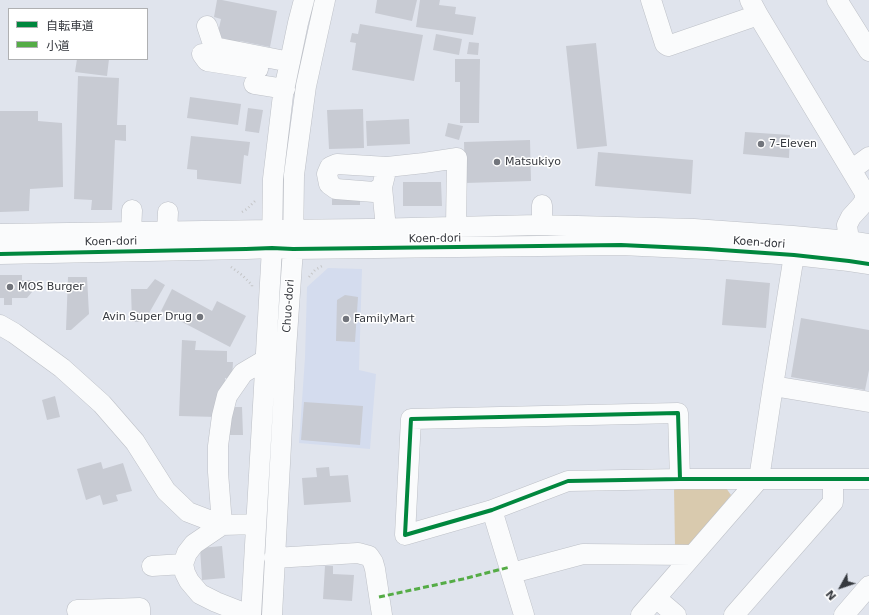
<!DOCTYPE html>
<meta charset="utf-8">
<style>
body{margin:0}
#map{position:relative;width:869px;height:615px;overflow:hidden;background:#e0e4ed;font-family:"DejaVu Sans","Noto Sans JP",sans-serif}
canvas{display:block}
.legend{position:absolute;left:8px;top:8px;width:140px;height:52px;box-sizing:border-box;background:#fff;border:1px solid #afb0b2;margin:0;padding:5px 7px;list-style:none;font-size:12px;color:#36393f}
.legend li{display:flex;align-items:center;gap:8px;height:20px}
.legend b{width:20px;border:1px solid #afb0b2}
.north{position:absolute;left:821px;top:567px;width:40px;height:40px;-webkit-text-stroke:3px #fff;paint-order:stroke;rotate:230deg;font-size:11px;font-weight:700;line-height:16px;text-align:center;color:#36393f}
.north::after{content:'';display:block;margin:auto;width:14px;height:18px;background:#36393f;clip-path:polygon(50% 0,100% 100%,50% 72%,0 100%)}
</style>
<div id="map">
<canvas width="869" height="615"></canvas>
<ul class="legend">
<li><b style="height:5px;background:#00873e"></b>自転車道</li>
<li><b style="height:5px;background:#55ac46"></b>小道</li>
</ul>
<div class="north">N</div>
</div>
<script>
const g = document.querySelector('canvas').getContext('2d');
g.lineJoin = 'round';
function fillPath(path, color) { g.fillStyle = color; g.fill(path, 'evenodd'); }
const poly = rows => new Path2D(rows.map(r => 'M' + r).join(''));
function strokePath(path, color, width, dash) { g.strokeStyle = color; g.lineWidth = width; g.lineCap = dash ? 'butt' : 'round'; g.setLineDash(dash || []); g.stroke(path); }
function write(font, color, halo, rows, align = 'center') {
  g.font = font + ' "DejaVu Sans",sans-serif'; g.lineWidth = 3; g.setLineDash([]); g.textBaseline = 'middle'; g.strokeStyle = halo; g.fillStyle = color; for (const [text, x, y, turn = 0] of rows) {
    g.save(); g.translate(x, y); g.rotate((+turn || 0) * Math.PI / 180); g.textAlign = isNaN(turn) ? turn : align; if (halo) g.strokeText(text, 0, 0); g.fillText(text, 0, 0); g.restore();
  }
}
const built = poly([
 [328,268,362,269,359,370,376,374,370,449,299,443,305,358,307,287]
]);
const green = poly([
 [674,488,726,488,731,495,690,547,675,547]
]);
const building = poly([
 [217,0,222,0,277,11,270,47,240,41,238,46,226,43,227,39,217,37,221,19,214,17],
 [377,0,417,0,412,21,375,13],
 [420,0,440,0,439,5,456,7,455,14,476,17,473,35,416,27],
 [360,24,423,35,414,81,352,70,356,43,350,42,352,33,358,34],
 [436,34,462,39,459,55,433,50],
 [469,42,479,43,478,55,467,54],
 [596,43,607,146,577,149,566,46],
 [77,59,109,59,107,76,75,72],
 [455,59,480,59,479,123,460,123,460,82,455,82],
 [78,76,119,78,117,125,126,125,126,141,115,140,112,210,91,210,92,200,74,199],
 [190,97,241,104,238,125,187,118],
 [248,108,263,110,259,133,245,131],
 [363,109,364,148,329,149,327,110],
 [0,111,38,111,38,121,62,123,63,187,30,189,29,211,0,212],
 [409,119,410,144,367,146,366,121],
 [448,123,463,126,459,140,445,136],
 [745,132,790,135,789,158,743,154],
 [191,136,250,142,248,156,244,155,241,184,197,179,197,170,187,169],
 [530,140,531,181,465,183,464,142],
 [598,152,693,160,691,194,595,186],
 [403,182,441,182,442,206,403,206],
 [332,196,360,196,360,205,332,205],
 [0,275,22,275,22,280,32,280,32,292,27,298,12,298,12,305,4,305,4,298,0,298],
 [68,277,87,277,89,314,71,330,66,330],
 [155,279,165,285,144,322,132,322,131,289,147,289],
 [726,279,770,283,766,328,722,325],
 [172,289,212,311,217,301,246,316,230,347,161,311],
 [345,295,358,297,355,342,336,341,337,300],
 [801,318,869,330,869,370,865,390,791,377],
 [182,340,196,341,195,350,227,351,227,362,233,362,232,379,225,378,225,390,218,390,217,417,179,416],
 [55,396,60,417,47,420,42,400],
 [304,402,363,406,360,445,301,440],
 [227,407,242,407,243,435,227,435],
 [101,462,103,469,123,463,132,491,116,495,118,501,103,505,100,495,86,500,77,469],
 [329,467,330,476,348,475,351,502,304,505,302,478,317,477,316,468],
 [222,546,225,578,202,580,200,548],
 [325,566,333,566,333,574,354,575,352,601,323,599]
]);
const path = poly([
 [242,212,247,209,255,201],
 [231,267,242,275,252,285,252,287],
 [309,277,315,270,322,266]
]);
const minor = poly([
 [651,0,665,44,668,46,758,15],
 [750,0,758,15,865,193,865,200,861,206,851,217,847,225,849,241,849,255],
 [837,0,869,51],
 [207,26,214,47,290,62],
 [202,54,207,61,258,69],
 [254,84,285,89],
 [387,167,424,163,457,158,456,227],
 [851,170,869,157],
 [382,187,374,192,336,189,329,184,327,174,330,167,337,164,387,167,382,187,386,229],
 [542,205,542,225],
 [167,232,168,212],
 [131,233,132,210],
 [0,234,272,230,369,229,538,225,694,229,793,236,849,241,869,244],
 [0,254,246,249,272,248,293,249,621,245,707,249,794,255,849,261,869,264],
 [0,325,14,333,62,368,102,404,135,442,166,491,188,512,222,525,256,524],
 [773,386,869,402],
 [680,479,678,413,411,419,405,535,492,510,568,481,680,479,869,479],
 [492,510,524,615],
 [274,558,358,553,369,556,373,562,375,569,382,615],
 [152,566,183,564],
 [512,573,583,554,692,555],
 [656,598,676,615],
 [77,610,140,608,140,615],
 [249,615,216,602,200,594,189,581,185,573,183,564,187,553,194,544,222,525,218,472,218,446,222,416,227,396,243,373,265,360],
 [251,615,272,248,273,179,283,95,298,23,304,0],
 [272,615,286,350,293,249,294,175,306,86,325,0],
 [641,615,759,479,773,386,794,255,794,242],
 [734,615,833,502,833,479],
 [844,615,869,586]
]);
const quiet = poly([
 [379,597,463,579,510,567]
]);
const cycleway = poly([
 [0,254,246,249,272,248,293,249,621,245,707,249,794,255,849,261,869,264],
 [680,479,678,413,411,419,405,535,492,510,568,481,680,479,869,479]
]);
const markers = [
 [761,144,4,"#72757c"],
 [497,162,4,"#72757c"],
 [10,287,4,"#72757c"],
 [200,317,4,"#72757c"],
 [346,319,4,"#72757c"]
];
const poiNames = [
 ["7-Eleven",769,144],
 ["Matsukiyo",505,162],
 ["MOS Burger",18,287],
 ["Avin Super Drug",192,317,"right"],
 ["FamilyMart",354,319]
];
const streetNames = [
 ["Koen-dori",435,239,-1],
 ["Koen-dori",111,242,-1],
 ["Koen-dori",759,243,4],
 ["Chuo-dori",289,306,-86]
];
fillPath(built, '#d4dcee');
fillPath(green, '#d9caae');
fillPath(building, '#c8cbd3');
strokePath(minor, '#bdc0c7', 21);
strokePath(path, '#c4c5c7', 2.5, [1, 3]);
strokePath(minor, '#fafbfc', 20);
strokePath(quiet, '#55ac46', 3, [6, 3]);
strokePath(cycleway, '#00873e', 4);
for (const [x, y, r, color] of markers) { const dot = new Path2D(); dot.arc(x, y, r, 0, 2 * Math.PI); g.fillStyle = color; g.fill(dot); strokePath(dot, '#fff', 1.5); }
write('11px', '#36393f', '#fff', poiNames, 'left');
write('11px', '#36393f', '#fff', streetNames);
</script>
